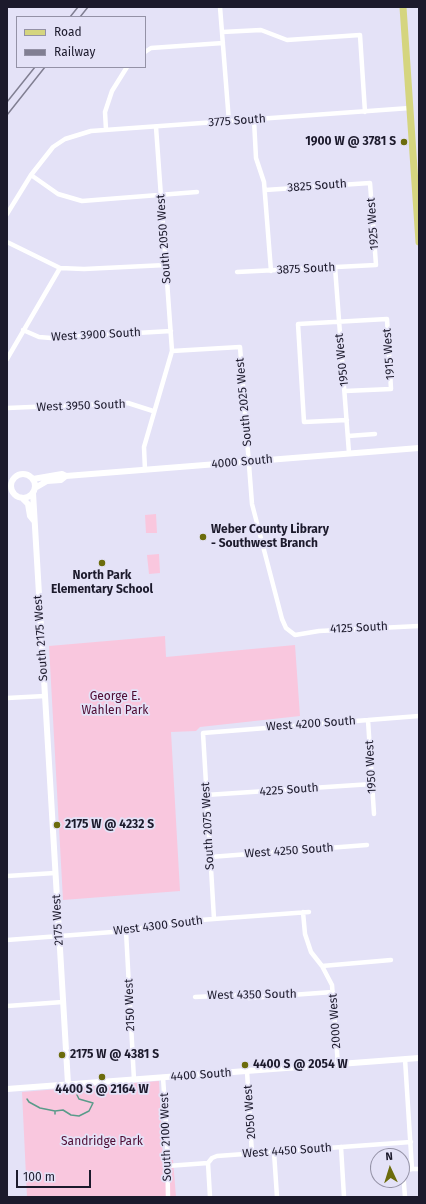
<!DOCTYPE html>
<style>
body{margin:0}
#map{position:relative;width:426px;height:1204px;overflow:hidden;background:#e4e2f7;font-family:"Fira Sans",sans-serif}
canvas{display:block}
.frame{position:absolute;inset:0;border:8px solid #1c1a2c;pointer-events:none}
.legend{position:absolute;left:16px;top:16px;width:130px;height:52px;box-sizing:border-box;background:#e4e2f7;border:1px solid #9492a6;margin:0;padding:5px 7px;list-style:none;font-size:12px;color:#1c1a2c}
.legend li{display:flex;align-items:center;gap:8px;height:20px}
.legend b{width:20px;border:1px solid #9492a6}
.north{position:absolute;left:370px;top:1148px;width:40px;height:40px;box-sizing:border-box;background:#e4e2f7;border:1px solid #9492a6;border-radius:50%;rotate:356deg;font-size:11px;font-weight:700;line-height:16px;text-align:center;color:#1c1a2c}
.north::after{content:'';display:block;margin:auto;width:14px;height:18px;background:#6c6c0c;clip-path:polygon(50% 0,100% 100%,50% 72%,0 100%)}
.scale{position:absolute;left:16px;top:1170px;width:75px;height:18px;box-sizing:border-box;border:2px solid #1c1a2c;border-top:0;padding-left:5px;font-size:12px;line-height:14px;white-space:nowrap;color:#1c1a2c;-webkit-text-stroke:3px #e4e2f7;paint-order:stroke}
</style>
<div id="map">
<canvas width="426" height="1204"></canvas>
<div class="frame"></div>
<ul class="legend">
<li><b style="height:5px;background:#d5d57f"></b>Road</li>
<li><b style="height:5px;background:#817f92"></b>Railway</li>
</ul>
<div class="north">N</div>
<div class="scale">100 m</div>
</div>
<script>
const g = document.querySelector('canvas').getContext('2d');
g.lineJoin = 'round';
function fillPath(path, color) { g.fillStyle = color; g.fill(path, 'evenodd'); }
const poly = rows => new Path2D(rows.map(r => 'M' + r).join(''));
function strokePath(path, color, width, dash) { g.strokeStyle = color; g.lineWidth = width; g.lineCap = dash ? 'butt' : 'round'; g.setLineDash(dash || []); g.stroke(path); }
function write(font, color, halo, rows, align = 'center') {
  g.font = font + ' "Fira Sans",sans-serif'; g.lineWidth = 3.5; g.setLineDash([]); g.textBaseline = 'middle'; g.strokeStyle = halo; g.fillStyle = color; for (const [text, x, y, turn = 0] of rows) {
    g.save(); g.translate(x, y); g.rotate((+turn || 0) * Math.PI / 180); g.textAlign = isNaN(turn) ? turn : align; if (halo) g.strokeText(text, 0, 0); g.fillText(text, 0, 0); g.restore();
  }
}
const green = poly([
 [156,514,157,533,146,533,145,515],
 [159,554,160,573,149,574,147,555],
 [165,636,166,657,295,645,300,716,200,727,196,731,171,732,180,891,63,900,49,646],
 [159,1081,163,1161,173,1160,176,1197,27,1197,22,1092]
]);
const stream = poly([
 [27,1099,29,1102,40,1108,55,1111],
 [55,1114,55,1111,63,1110,71,1115,79,1116,89,1111,93,1103,79,1099,77,1095]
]);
const street = poly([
 [220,7,229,122],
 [222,32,261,30,287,40,360,35,365,112],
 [145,52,151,48,223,43],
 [254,120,256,158,264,182,271,271],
 [106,130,105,112,112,91,127,67],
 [31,175,58,194,82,201,197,192],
 [7,214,31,175,53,147,65,139,91,131,410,108],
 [7,242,60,268,84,269,166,265],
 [335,267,349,453],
 [237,272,376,265,370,183,265,190],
 [23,330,39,337,51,338,171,331],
 [172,351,240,347,252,504,282,619,286,628,295,635,319,631,419,626],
 [7,359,60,268],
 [345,391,391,389,387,319,298,324,304,422,347,420],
 [7,408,128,403,153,411],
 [348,436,375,434],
 [145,470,144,447,172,351,156,127],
 [7,698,45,696],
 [368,720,374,814],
 [206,795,372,784],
 [210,857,367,845],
 [7,876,55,873],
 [303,912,305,934,311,952,322,966,332,985,338,1065],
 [214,919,203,733,419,716],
 [126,931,134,1080],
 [7,940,126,931,173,922,309,912],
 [322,966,391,960],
 [195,997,239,995,249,998,333,992],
 [7,1006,63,1002],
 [247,1071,252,1154],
 [163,1077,167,1139,168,1197],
 [341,1147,344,1197],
 [274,1152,277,1197],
 [208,1163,210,1197],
 [167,1166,208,1163,212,1158,217,1156,411,1142],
 [412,1169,419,1169],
 [405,1197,403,1171,412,1169,405,1059]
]);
const secondary = poly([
 '11 486a12 12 0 1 1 24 0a12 12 0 1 1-24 0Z',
 [33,479,62,474,66,476],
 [35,488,47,481,61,480,66,476,419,448],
 [33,493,68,1084],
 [22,498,28,504,30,516,34,521],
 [7,1089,419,1058]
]);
const primary = poly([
 [403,7,419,242]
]);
const rail = poly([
 [70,17,78,7],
 [80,17,88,7],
 [7,102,35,67],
 [7,115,45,67]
]);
const markers = [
 [404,142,4,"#6c6c0c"],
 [203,537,4,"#6c6c0c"],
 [102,563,4,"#6c6c0c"],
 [57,825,4,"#6c6c0c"],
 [62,1055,4,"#6c6c0c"],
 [245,1065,4,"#6c6c0c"],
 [102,1077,4,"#6c6c0c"]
];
const streetNames = [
 ["3775 South",237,121,-4],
 ["3825 South",317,186,-4],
 ["1925 West",373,224,-94],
 ["South 2050 West",164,239,-94],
 ["3875 South",306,269,-3],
 ["West 3900 South",96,335,-3],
 ["1915 West",389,354,-94],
 ["1950 West",342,360,-96],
 ["South 2025 West",244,402,-95],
 ["West 3950 South",81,406,-2],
 ["4000 South",242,462,-5],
 ["4125 South",359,628,-3],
 ["South 2175 West",41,638,-94],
 ["West 4200 South",311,724,-4],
 ["1950 West",371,767,-93],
 ["4225 South",289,790,-4],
 ["South 2075 West",208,826,-93],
 ["West 4250 South",289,851,-4],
 ["2175 West",58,920,-93],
 ["West 4300 South",158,926,-7],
 ["West 4350 South",252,995,-1],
 ["2150 West",130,1005,-92],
 ["2000 West",335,1021,-94],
 ["4400 South",201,1075,-4],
 ["2050 West",250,1112,-94],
 ["South 2100 West",166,1137,-92],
 ["West 4450 South",287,1151,-4]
];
const poiNames = [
 ["1900 W @ 3781 S",396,142,"right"],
 ["Weber County Library",211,530],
 ["- Southwest Branch",211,544],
 ["North Park",102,576,"center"],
 ["Elementary School",102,590,"center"],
 ["2175 W @ 4232 S",65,825],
 ["2175 W @ 4381 S",70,1055],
 ["4400 S @ 2054 W",253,1065],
 ["4400 S @ 2164 W",102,1090,"center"]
];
const parkNames = [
 ["George E.",115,697],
 ["Wahlen Park",115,711],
 ["Sandridge Park",102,1142]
];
fillPath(green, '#f9c7de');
strokePath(stream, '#5a9b8a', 1.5);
strokePath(street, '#fff', 4.5);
strokePath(secondary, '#fff', 6);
strokePath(primary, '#d5d57f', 7);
strokePath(rail, '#817f92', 1.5);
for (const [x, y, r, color] of markers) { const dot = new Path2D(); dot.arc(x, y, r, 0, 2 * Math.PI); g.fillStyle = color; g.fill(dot); strokePath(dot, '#e4e2f7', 1.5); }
write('12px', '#1c1a2c', '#e4e2f7', streetNames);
write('bold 12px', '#1c1a2c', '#e4e2f7', poiNames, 'left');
write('12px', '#4f0c33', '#e4e2f7', parkNames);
</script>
